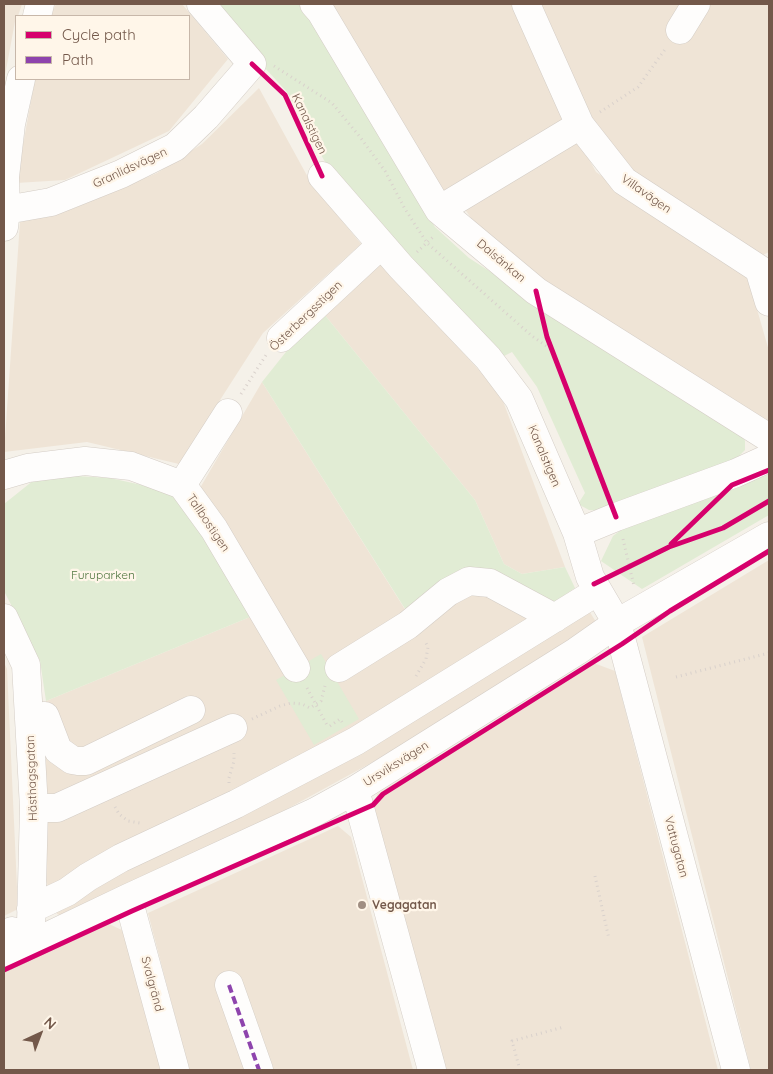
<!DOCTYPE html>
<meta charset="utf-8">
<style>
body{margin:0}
#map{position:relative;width:773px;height:1074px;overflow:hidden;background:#f5f1e9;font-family:Quicksand,sans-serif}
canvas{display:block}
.frame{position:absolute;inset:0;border:5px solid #73584a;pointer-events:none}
.legend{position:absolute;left:15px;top:15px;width:175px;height:65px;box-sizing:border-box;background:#fff6e9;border:1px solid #c7b7a9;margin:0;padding:6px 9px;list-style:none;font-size:15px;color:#73584a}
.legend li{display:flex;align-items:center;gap:10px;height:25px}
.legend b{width:25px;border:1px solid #c7b7a9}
.north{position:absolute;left:15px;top:1009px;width:50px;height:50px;-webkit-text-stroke:4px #fff6e9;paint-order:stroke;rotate:43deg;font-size:14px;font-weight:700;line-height:20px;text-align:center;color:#73584a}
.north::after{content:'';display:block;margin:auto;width:18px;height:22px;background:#73584a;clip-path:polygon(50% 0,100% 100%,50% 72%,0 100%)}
</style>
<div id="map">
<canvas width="773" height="1074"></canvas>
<div class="frame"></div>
<ul class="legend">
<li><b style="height:6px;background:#d6006c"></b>Cycle path</li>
<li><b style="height:6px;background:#8e44ad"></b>Path</li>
</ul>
<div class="north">N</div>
</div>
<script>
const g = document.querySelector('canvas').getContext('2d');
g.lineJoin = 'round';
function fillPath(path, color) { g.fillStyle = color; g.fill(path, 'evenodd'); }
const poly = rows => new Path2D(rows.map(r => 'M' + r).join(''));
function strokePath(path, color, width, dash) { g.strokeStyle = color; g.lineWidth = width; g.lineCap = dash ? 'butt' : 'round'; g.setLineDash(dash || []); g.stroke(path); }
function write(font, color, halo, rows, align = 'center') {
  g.font = font + ' Quicksand,sans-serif'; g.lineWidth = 4.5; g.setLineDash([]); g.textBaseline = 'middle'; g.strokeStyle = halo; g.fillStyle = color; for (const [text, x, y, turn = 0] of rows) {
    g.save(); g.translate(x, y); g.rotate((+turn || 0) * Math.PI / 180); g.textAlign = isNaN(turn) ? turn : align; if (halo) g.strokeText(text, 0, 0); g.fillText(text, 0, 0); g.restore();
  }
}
const residential = poly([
 [4,4,22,4,18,16,16,16,4,81],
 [56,4,182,4,228,59,169,131,65,180,16,183,35,79,189,79,189,16,50,16],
 [329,4,513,4,565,119,440,196],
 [539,4,769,4,769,252,759,257,616,159,595,132],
 [259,88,310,181,361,244,263,333,179,464,87,442,4,452,20,222,72,209,157,173,202,144],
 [578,139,596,172,748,278,769,351,769,421,759,423,490,245,464,208],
 [381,263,500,393,565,567,522,574,504,564,475,500,324,314],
 [262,382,406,611,449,579,544,609,575,588,596,622,543,661,413,740,203,855,60,916,55,912,46,880,46,701,250,617,271,607,200,488],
 [769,560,769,1070,751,1070,642,637],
 [4,662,7,669,18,909,4,916],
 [591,662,615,671,718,1070,446,1070,374,811,377,794],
 [338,826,351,837,413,1070,189,1070,148,913],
 [109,924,124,931,162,1070,4,1070,4,972]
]);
const green = poly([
 [215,4,303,4,422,207,435,227,469,258,741,432,745,441,745,450,737,458,602,511,589,510,578,504,585,493,537,387,512,352,500,358,331,173,287,92,265,68],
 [324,314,475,500,504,564,522,574,565,567,575,588,544,609,474,570,407,612,262,382,309,323],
 [769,467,769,515,642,589,601,561,613,536,641,515],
 [76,476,110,478,178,493,250,617,46,701,40,661,4,591,4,504,34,480],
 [321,654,359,719,314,745,276,680]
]);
const path = poly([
 [274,66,332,103,360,137,385,171,405,209,427,243,532,336,552,350],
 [600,112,638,87,666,48],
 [417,252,434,236],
 [241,394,266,355],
 [623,539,634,586],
 [416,676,426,659,428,647,425,641],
 [676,677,769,653],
 [307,688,328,727],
 [252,719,280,706,291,703,302,704,310,708,321,701,325,686],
 [330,726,340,719,342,722],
 [229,783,229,778,234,761,234,753],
 [115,807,119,814,128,821,140,823],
 [595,876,609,939],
 [520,1070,512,1041,564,1027]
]);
const minor = poly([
 [314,4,321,12,439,210,536,291,769,438],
 [526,4,580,125,624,181,759,269,769,302],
 [37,16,40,4],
 [680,30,696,4],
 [322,176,401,267,488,358,519,399,577,533,590,577,617,623,736,1070],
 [6,210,51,202,121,174,175,147,206,117,252,64,201,4],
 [439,210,580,125],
 [4,227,6,210,5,177,11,124,21,79],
 [281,338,381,245],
 [4,475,28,468,85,461,131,466,182,485,214,529,296,668],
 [182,485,228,413],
 [577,533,616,517,736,473,769,458],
 [4,618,26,665,34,808,31,924],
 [339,668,408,625,448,592,469,581,490,583,555,618],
 [29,718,45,716,58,750,72,760,78,761,86,761,191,710],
 [355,790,432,1070],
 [34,808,57,808,233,728],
 [128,898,175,1070],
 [31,909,67,892,88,877,121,858,236,804,356,741,598,591],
 [4,934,12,931,30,944],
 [4,957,128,898,315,812,355,790,577,651,617,623,769,536],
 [229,985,259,1070]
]);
const quiet = poly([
 [229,985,259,1070]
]);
const cycleway = poly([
 [252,64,285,95,322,176],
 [536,291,547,337,616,517],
 [671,544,732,485,769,470],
 [594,584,669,547,723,528,769,501],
 [4,970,132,911,373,805,383,794,622,644,670,611,769,551]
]);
const markers = [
 [362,905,5,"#a08e82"]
];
const streetNames = [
 ["Kanalstigen",309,124,64],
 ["Granlidsvägen",130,168,-25],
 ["Villavägen",646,194,35],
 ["Dalsänkan",501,261,40],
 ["Österbergsstigen",306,316,-44],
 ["Kanalstigen",544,456,67],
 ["Tallbostigen",208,523,56],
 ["Ursviksvägen",396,764,-32],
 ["Hästhagsgatan",32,778,-92],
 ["Vattugatan",676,847,75],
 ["Svalgränd",152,984,75]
];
const parkNames = [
 ["Furuparken",103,575]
];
const poiNames = [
 ["Vegagatan",372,905]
];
fillPath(residential, '#efe4d6');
fillPath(green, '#e1ecd4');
strokePath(minor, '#d4cdc6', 29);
strokePath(path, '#d9d1cc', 3, [1, 4]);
strokePath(minor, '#fefdfc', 28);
strokePath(quiet, '#8e44ad', 4, [8, 4]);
strokePath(cycleway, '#d6006c', 5);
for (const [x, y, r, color] of markers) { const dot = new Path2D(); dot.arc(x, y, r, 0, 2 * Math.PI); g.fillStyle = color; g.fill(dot); strokePath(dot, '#fff6e9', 2); }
write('12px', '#73584a', '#fff6e9', streetNames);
write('12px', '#527842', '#fff6e9', parkNames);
write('bold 12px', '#73584a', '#fff6e9', poiNames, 'left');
</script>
